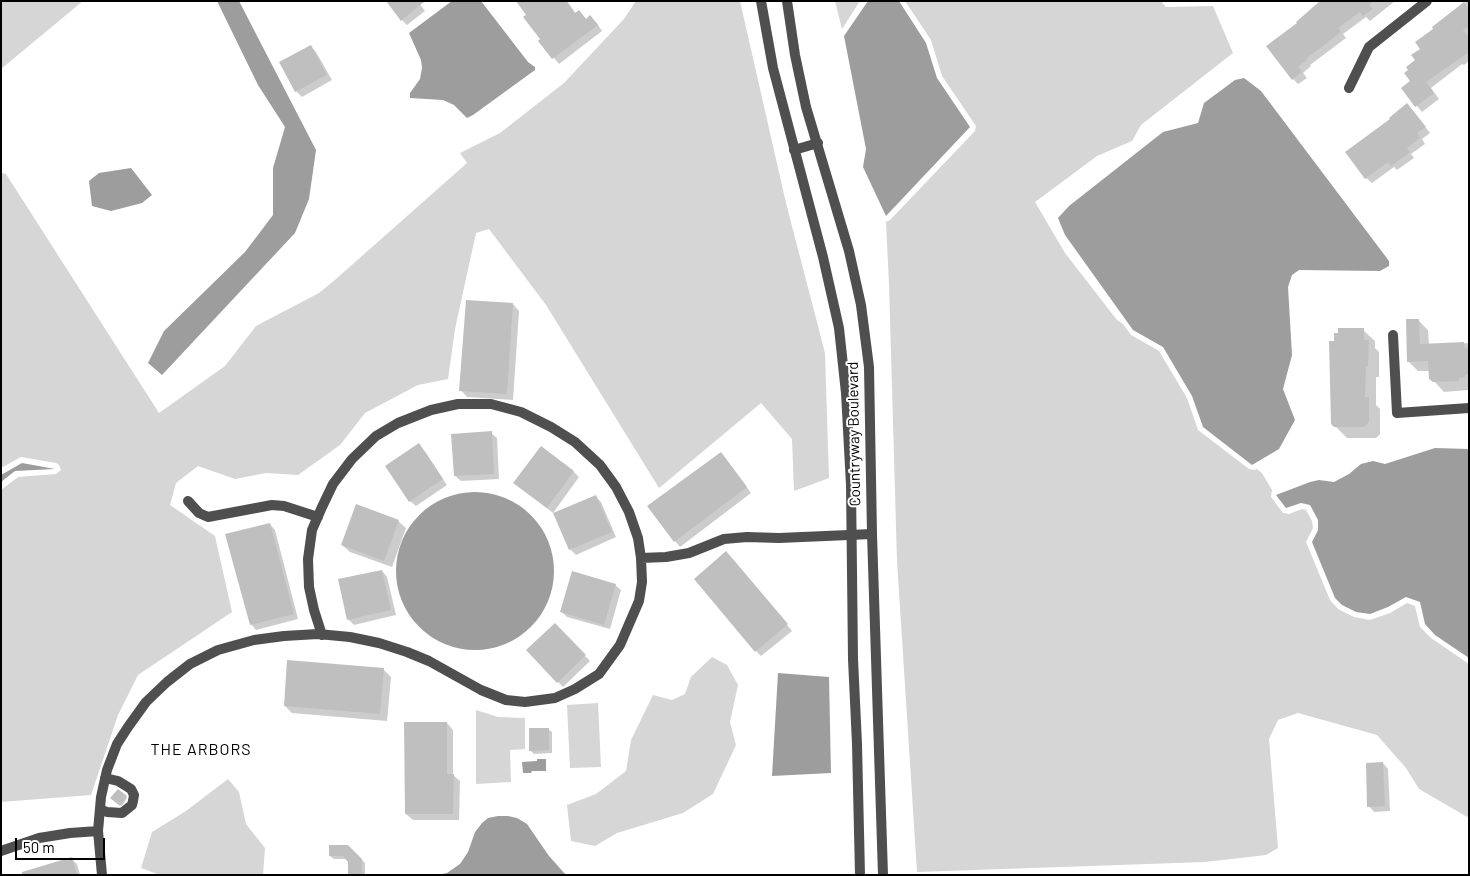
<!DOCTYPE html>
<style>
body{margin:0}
#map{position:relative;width:1470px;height:876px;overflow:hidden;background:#fff;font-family:Barlow,sans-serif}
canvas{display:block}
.frame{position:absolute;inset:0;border:2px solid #000;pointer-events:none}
.scale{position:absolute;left:15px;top:838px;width:90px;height:22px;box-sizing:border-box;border:2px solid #000;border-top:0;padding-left:6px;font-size:15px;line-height:18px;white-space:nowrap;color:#000;-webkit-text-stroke:4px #fff;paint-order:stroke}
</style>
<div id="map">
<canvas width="1470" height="876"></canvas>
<div class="frame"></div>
<div class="scale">50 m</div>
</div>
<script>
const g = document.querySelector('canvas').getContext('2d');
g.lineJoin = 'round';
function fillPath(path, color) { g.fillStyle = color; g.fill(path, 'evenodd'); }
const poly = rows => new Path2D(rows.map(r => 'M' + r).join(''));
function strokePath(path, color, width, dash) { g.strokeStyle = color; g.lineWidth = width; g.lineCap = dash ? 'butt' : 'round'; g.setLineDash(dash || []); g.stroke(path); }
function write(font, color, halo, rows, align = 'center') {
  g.font = font + ' Barlow,sans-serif'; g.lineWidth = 4; g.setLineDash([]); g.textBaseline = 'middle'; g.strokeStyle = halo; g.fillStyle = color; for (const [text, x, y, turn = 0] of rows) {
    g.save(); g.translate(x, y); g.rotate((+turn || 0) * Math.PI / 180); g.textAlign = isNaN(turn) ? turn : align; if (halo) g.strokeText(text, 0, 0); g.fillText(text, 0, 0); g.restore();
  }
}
const green = poly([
 [1,1,83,1,1,69],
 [636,1,740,1,786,203,825,353,829,478,794,491,792,439,761,403,659,488,546,305,489,229,476,233,455,329,448,379,418,385,365,413,340,445,298,475,266,473,235,479,198,466,176,483,170,505,215,536,232,612,138,675,118,715,91,795,1,802,1,490,18,477,56,474,61,470,59,465,56,463,21,457,1,468,1,173,6,174,159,413,225,366,256,326,319,293,336,279,467,163,460,153,500,133,564,83,624,19],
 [835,1,860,1,842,29],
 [905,1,1161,1,1166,7,1213,6,1233,53,1141,125,1132,141,1097,156,1035,202,1065,253,1117,320,1123,324,1131,335,1159,351,1187,398,1198,430,1249,469,1254,470,1257,469,1262,473,1272,490,1271,497,1283,513,1289,514,1302,509,1306,510,1312,521,1313,528,1306,542,1330,600,1338,609,1354,617,1370,620,1390,613,1407,603,1415,606,1420,627,1431,638,1469,664,1469,818,1419,789,1406,768,1377,735,1298,713,1278,720,1269,739,1278,848,1266,855,1205,862,917,872,897,561,889,284,886,222,890,220,975,131,976,126,942,76,931,40],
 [712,657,727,665,738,685,730,722,736,745,713,794,683,813,617,833,595,846,571,841,567,805,596,794,626,771,631,740,653,695,672,700,685,694,691,677],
 [598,703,601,767,570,768,567,705],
 [476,710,498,717,525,718,525,749,510,750,511,782,476,784],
 [228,779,239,792,246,824,265,848,263,875,160,875,141,868,152,832,186,811]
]);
const water = poly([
 [217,1,239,1,316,150,309,199,295,233,162,375,148,363,164,331,245,252,273,215,273,168,285,127,258,85],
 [452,1,481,1,528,62,535,67,535,70,473,115,467,118,454,105,443,100,410,98,410,93,420,79,422,68,421,60,409,33],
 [868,1,899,1,926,43,937,78,970,127,886,216,863,167,866,149,844,36],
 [1244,78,1261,91,1389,261,1389,266,1380,271,1299,270,1292,275,1288,287,1292,355,1283,389,1295,420,1279,449,1252,465,1203,427,1192,396,1163,347,1133,330,1065,235,1058,218,1069,206,1163,132,1198,123,1204,103,1235,80],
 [131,168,152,195,142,203,111,211,92,206,89,181,99,173],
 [1435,448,1469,449,1469,658,1435,635,1425,624,1420,602,1406,597,1388,607,1370,614,1356,612,1342,605,1335,598,1312,542,1318,530,1318,520,1310,505,1301,503,1286,508,1276,495,1310,482,1319,480,1334,482,1349,474,1361,464,1373,461,1385,464],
 [22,463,55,469,15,471,1,482,1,475],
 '396 571a79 79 0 1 1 158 0a79 79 0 1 1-158 0Z',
 [778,673,829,677,831,773,772,776],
 [537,759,546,759,546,771,532,771,531,773,523,773,522,762,537,761],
 [498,816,508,816,517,818,527,824,549,856,566,875,438,875,447,873,460,864,468,852,475,832,482,823,488,818]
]);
const shadow = poly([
 [517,1,567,1,576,14,579,11,587,20,596,22,602,31,559,64,540,41,542,40,528,15],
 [1323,1,1395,1,1370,21,1366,17,1343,34,1346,38,1310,65,1311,66,1303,73,1307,78,1298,84,1293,79,1298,23],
 [1467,1,1469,1,1469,61,1464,65,1462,64,1431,88,1439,99,1422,112,1402,88,1411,81,1410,70,1435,29],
 [419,3,425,11,407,25,402,20],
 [311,47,316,52,332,80,302,97,296,91,281,63],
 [1407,104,1430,133,1422,139,1425,144,1411,154,1414,158,1397,170,1394,167,1372,183,1366,178,1391,120],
 [513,304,519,311,513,400,467,397,461,390],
 [1418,320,1428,330,1429,345,1469,343,1468,390,1444,392,1431,378,1430,371,1418,371,1408,361],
 [1363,330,1375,341,1375,348,1379,352,1379,377,1376,377,1376,405,1380,409,1380,434,1376,438,1347,438,1332,423,1336,342,1339,334],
 [491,433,497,438,499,479,461,481,455,476],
 [424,450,447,485,416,506,410,501],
 [726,459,751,493,680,547,675,541],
 [574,472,579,477,553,513,514,483],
 [596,497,601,502,616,537,576,555,570,549],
 [398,521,406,528,392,567,350,552,342,545],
 [270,524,275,530,298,619,256,630,251,624],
 [732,558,792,631,761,656,756,651],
 [382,571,387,577,396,615,354,625,348,619],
 [615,585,621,590,610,629,567,617,562,612],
 [555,625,590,661,563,687,528,650],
 [383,669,391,677,387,721,292,713,285,706],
 [447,723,453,730,453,775,460,781,459,820,413,820,406,814],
 [548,729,552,732,552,753,534,754,530,750],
 [1383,763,1388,769,1390,811,1374,812,1369,806],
 [118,791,127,798,122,806,112,798],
 [348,846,365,863,365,875,349,875,349,861,347,859,334,859,330,856],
 [71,859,77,864,80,875,18,875]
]);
const building = poly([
 [386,1,425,1,401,21],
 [516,1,566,1,575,13,579,10,586,19,590,15,598,25,552,59,538,41,540,39,523,17,526,15],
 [1320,1,1374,1,1369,5,1373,9,1363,16,1360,12,1338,28,1341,32,1306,59,1307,60,1298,67,1302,72,1292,80,1266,46,1297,23,1296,22],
 [1464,2,1469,9,1469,26,1463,30,1469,37,1469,52,1426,82,1434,93,1415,107,1401,88,1410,81,1404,73,1408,70,1406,67,1415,60,1411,55,1420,49,1415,42,1433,29,1432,27],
 [311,45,327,75,295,92,279,62],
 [1407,103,1426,127,1417,133,1420,138,1407,148,1410,152,1391,166,1388,162,1365,179,1345,152,1390,119,1389,118],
 [466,300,513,303,507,394,459,391],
 [1406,319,1419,319,1420,344,1464,342,1465,348,1469,348,1469,374,1465,375,1465,377,1459,378,1459,381,1433,382,1429,379,1428,361,1407,362],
 [1338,328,1364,328,1364,340,1369,340,1368,366,1366,366,1365,397,1369,397,1369,422,1364,427,1334,427,1331,424,1329,341,1334,341,1334,333,1338,333],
 [492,431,494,474,454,476,451,434],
 [419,443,443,479,409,502,385,466],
 [541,446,574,471,547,508,513,483],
 [721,452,747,487,674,542,647,506],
 [596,495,612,532,569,550,553,513],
 [356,504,399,520,384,561,341,545],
 [270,523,294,614,250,625,225,534],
 [726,551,788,624,755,652,694,579],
 [382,570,391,610,347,620,338,579],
 [572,571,616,584,604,625,560,612],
 [555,623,586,655,557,683,526,650],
 [287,660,384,668,380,714,284,706],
 [404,722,447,722,447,774,454,774,453,814,405,814],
 [529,728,549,728,549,750,529,751],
 [1383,762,1385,806,1367,807,1366,763],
 [118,789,127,796,120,806,110,798],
 [329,845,348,845,362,859,362,875,348,875,348,862,343,856,329,856],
 [72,857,77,875,22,875,22,872]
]);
const minor = poly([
 [1349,88,1369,47,1427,1],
 [1393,335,1397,413,1469,408],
 [188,501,199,513,208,517,272,505,284,506,318,517],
 [322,635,314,610,309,587,308,559,312,530,322,507,333,484,352,459,376,436,398,423,431,410,458,404,491,404,521,412,551,427,575,442,600,465,616,487,629,512,638,538,641,558],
 [100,809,107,812,122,813,132,805,133,801,134,795,131,789,118,781,105,778],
 [1,851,39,838,70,833,98,831],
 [102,875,98,831,101,797,107,770,117,744,128,727,146,702,167,682,190,664,218,650,254,640,284,636,318,634,350,637,379,643,407,652,429,661,481,690,506,700,525,702,555,698,575,689,599,674,620,645,639,601,642,582,641,558,666,557,689,553,724,539,747,537,779,538,872,534]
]);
const tertiary = poly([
 [761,1,773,68,823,257,839,328,846,393,851,485,853,659,857,744,860,875],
 [787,1,795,55,806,107,849,251,861,305,869,367,872,534,883,875],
 [794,150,818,143]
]);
const streetNames = [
 ["Countryway Boulevard",854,434,-91]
];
const neighbourhoodNames = [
 ["THE ARBORS",201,750]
];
fillPath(green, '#d6d6d6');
fillPath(water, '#9d9d9d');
fillPath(shadow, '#0003');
fillPath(building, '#bfbfbf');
strokePath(minor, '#4f4f4f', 10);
strokePath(tertiary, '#4f4f4f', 10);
write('15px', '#000', '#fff', streetNames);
g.letterSpacing = '1px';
write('16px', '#000', '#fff', neighbourhoodNames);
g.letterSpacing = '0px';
</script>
